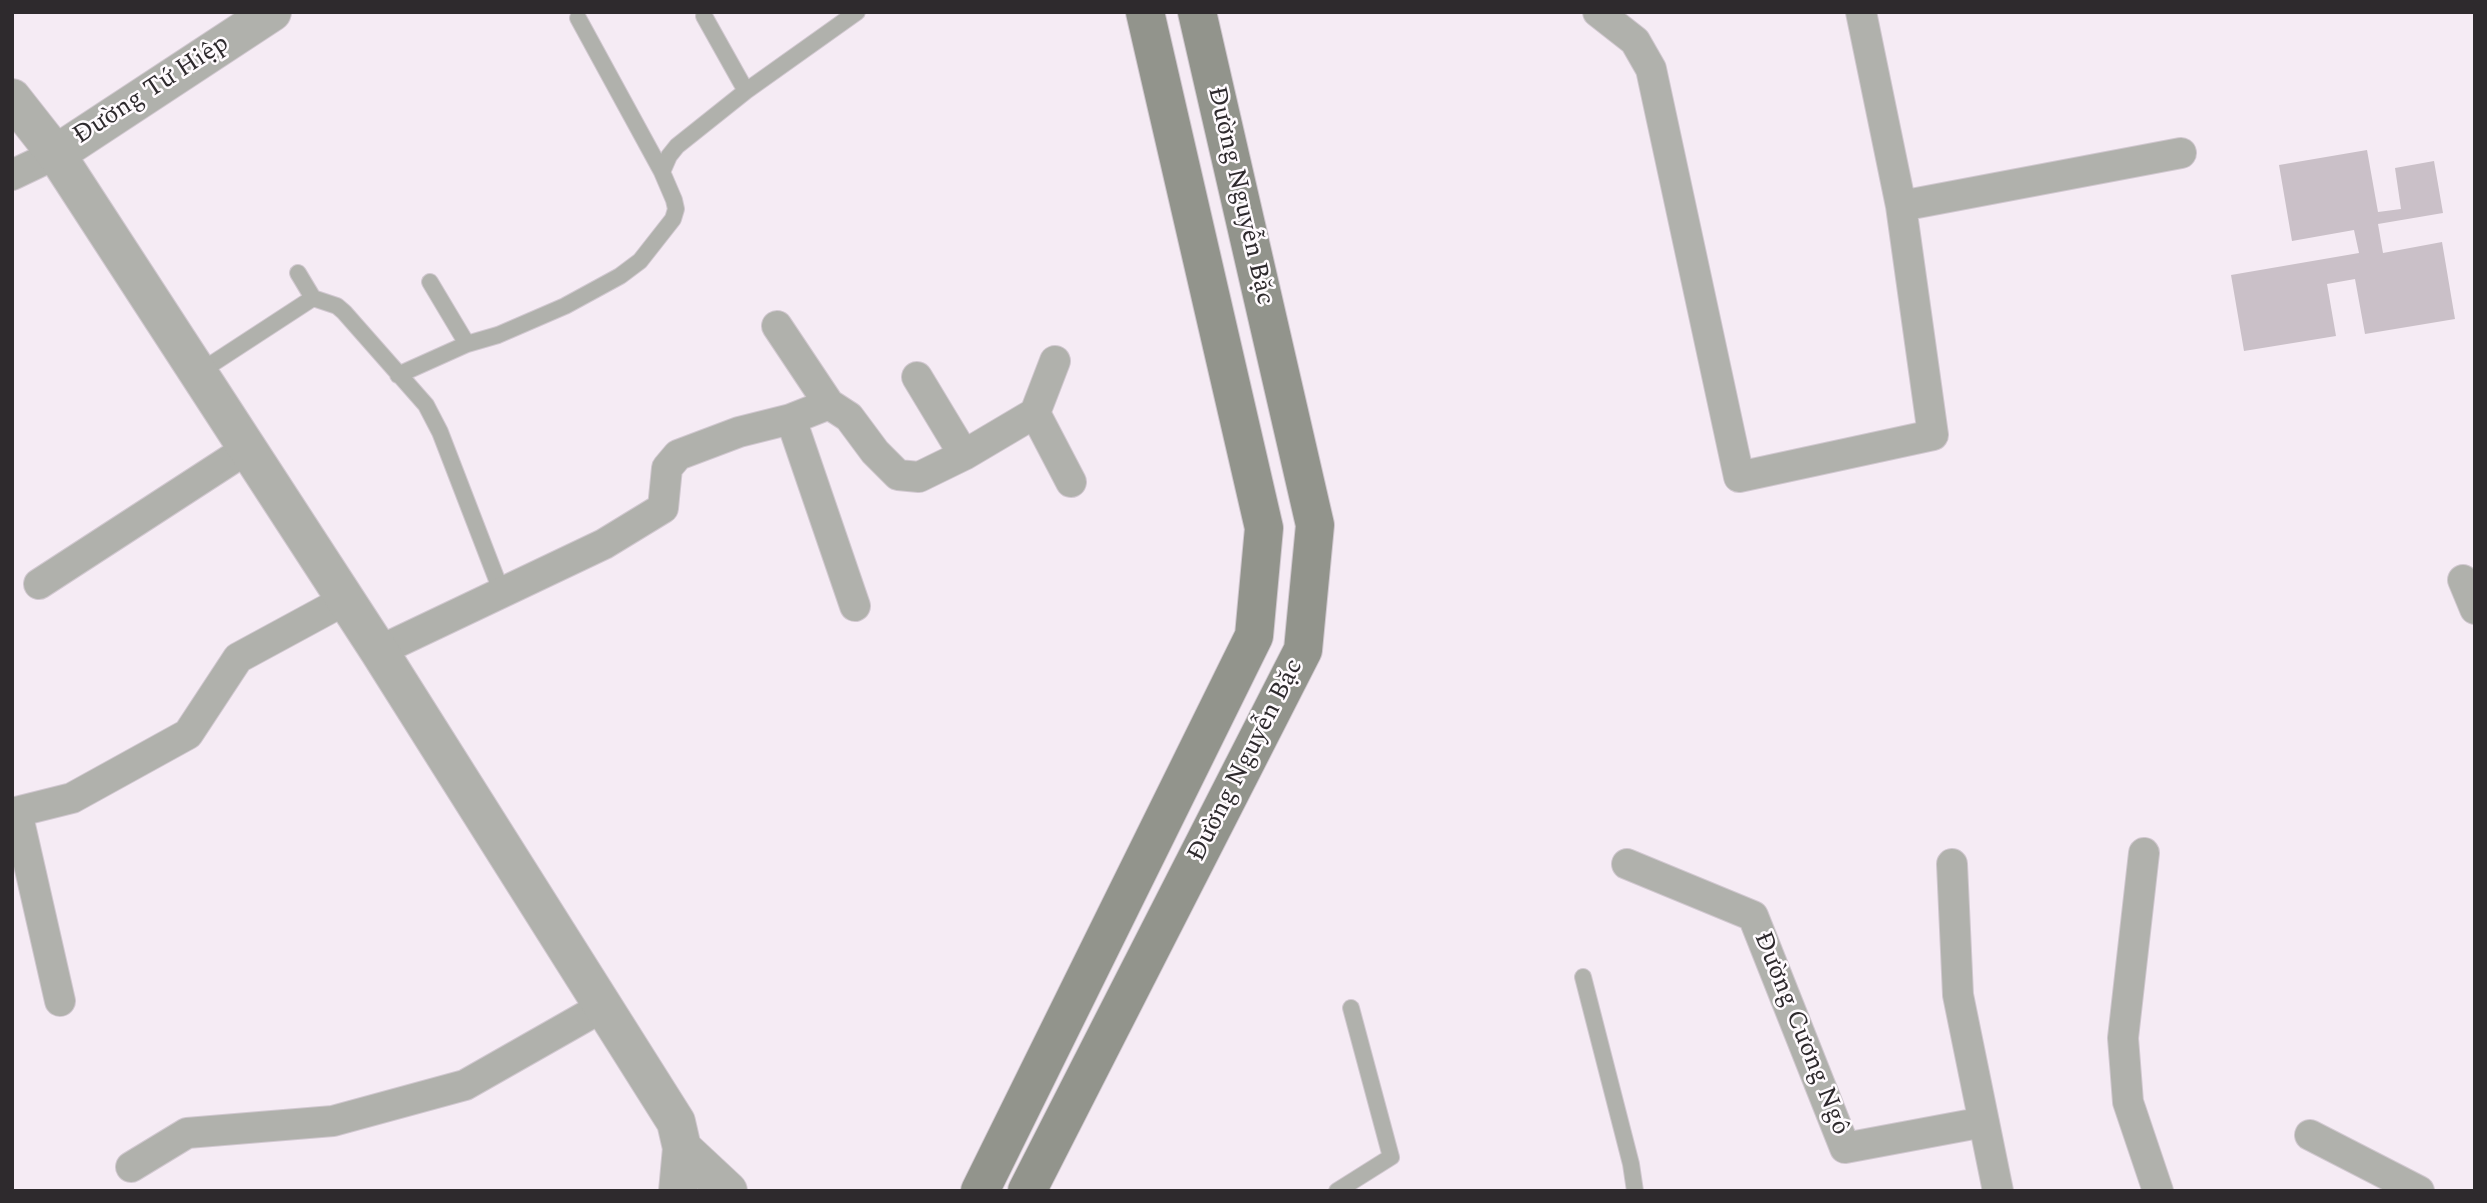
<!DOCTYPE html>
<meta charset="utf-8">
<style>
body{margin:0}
#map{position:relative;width:2487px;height:1203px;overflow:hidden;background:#f5ebf4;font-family:Spectral,serif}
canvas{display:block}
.frame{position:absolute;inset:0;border:14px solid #2e2a2d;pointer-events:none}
</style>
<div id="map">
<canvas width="2487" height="1203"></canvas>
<div class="frame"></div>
</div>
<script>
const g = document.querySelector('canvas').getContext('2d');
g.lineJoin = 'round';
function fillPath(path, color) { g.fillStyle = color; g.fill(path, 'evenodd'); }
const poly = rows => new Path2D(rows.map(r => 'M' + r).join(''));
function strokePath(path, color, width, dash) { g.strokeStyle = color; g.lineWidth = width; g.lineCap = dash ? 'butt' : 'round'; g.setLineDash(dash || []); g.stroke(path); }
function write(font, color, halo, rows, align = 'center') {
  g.font = font + ' Spectral,serif'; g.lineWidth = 5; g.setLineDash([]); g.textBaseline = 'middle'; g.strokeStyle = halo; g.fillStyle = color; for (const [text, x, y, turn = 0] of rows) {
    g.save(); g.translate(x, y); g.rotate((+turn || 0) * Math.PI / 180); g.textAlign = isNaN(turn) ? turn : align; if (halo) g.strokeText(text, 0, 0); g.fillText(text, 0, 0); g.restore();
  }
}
const building = poly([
 [2367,150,2378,212,2401,209,2395,168,2434,161,2443,213,2378,224,2383,253,2442,242,2455,319,2365,334,2355,279,2327,284,2336,336,2244,351,2231,275,2359,253,2354,230,2292,241,2279,165]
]);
const service = poly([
 [704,16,746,91],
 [578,18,662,172],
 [430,282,467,344],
 [313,298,337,306,344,312,426,405,440,432,502,593],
 [198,373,313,298,298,273],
 [398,375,467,344,498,335,565,306,620,276,640,261,673,219,676,209,674,200,662,172,669,156,677,146,746,91,857,12],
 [1583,977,1631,1164,1635,1191],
 [1337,1191,1391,1157,1351,1008]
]);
const minor = poly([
 [1598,12,1635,41,1651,69,1739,477,1933,435,1901,206,1861,12],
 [12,175,56,154],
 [1901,206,2181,153],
 [777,326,829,404],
 [917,377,964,455],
 [1035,413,1071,482],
 [791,419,855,606],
 [2463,580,2475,609],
 [39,584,247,449],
 [379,651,604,544,663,508,667,468,678,455,739,432,791,419,829,404,849,417,875,452,898,475,919,477,964,455,1035,413,1055,361],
 [17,812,60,1001],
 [12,813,72,798,188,734,238,658,345,600],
 [2144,853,2123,1038,2128,1102,2158,1191],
 [1627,864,1753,916,1845,1148,1984,1122],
 [1952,864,1958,995,1998,1191],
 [2310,1135,2419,1191],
 [131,1167,187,1133,333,1121,465,1085,604,1006]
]);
const tertiary = poly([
 [12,98,56,154,272,12],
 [56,154,379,651,676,1122,682,1148,678,1191],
 [682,1148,728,1191]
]);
const secondary = poly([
 [980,1191,1254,636,1264,528,1145,12],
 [1027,1191,1303,650,1315,525,1197,12]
]);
const streetNames = [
 ["Đường Tứ Hiệp",152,91,-33],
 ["Đường Nguyễn Bặc",1239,196,77],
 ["Đường Nguyễn Bặc",1247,761,-63],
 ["Đường Cương Ngô",1800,1034,68]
];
fillPath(building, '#cac0c8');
strokePath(service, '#d1c8d0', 18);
strokePath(minor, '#d1c8d0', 32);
strokePath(tertiary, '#d1c8d0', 40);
strokePath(secondary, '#d1c8d0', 40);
strokePath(service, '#b0b1ac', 16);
strokePath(minor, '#b0b1ac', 30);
strokePath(tertiary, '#b0b1ac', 38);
strokePath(secondary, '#92948c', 38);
write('26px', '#2e2a2d', '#fffbfe', streetNames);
</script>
